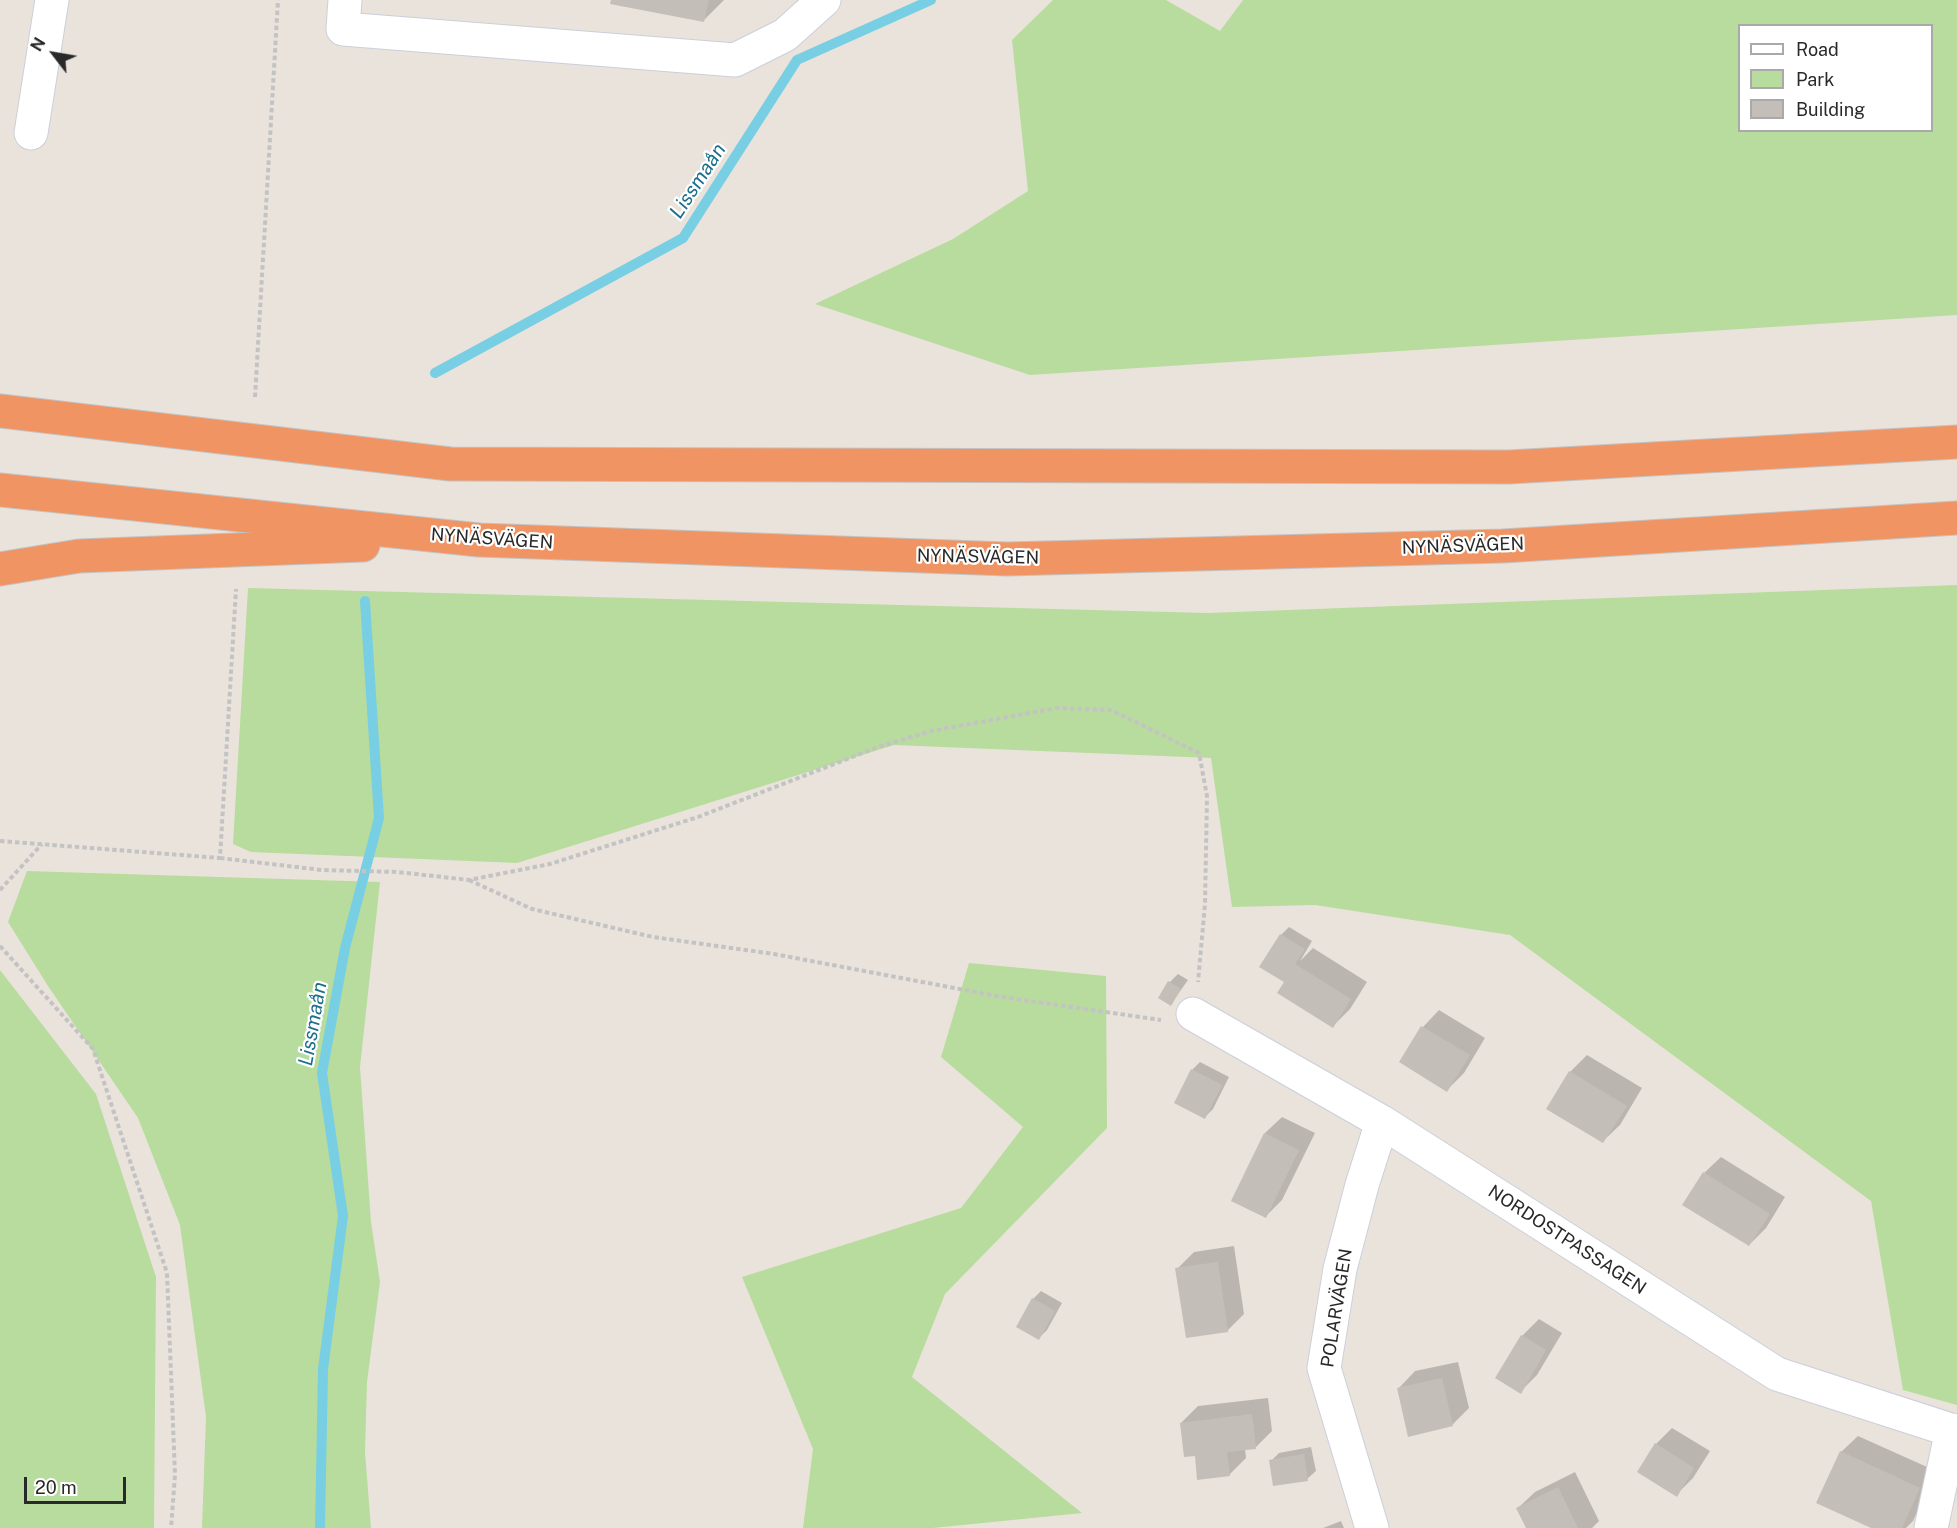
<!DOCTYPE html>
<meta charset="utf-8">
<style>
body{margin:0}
#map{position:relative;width:1957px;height:1528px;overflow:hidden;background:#eae3dc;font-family:"Public Sans",sans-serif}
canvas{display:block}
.legend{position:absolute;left:1738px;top:24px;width:195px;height:108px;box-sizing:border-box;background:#fff;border:2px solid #a9a9a9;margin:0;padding:8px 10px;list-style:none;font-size:18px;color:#292929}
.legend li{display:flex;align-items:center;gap:12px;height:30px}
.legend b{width:30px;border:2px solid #a9a9a9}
.north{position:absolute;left:24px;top:24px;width:60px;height:60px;-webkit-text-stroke:4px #fff;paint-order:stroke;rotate:301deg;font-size:16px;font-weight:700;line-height:24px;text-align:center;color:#292929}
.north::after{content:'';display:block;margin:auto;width:21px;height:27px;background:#292929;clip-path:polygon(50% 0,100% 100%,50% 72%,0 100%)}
.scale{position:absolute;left:24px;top:1477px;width:102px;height:27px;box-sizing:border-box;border:3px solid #292929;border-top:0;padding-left:8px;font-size:18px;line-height:21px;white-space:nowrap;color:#292929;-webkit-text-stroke:4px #fff;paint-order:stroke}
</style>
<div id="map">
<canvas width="1957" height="1528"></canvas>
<ul class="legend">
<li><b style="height:8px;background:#fff"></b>Road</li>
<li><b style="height:16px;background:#b8dc9d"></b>Park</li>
<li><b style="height:16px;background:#c3beb8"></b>Building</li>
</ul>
<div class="north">N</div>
<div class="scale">20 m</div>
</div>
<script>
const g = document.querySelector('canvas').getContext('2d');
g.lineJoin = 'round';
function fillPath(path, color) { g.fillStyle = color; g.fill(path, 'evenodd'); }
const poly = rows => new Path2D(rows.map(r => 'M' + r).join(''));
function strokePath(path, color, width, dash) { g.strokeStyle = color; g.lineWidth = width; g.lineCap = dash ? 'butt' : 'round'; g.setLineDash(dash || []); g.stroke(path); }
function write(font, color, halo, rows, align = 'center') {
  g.font = font + ' "Public Sans",sans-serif'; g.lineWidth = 4.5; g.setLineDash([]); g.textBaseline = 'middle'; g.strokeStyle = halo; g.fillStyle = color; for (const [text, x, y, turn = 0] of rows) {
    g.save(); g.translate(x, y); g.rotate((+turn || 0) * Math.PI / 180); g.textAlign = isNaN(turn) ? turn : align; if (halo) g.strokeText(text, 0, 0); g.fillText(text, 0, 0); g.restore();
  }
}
const green = poly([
 [1053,0,1166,0,1220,31,1243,0,1957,0,1957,315,1030,375,815,304,953,239,1028,191,1012,40],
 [1740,26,1932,26,1932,130,1740,130],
 [1957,585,1957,1405,1903,1390,1871,1201,1510,935,1315,905,1232,907,1211,758,894,745,517,863,251,852,233,844,248,588,1208,613],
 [27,871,380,882,360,1067,371,1222,380,1282,367,1382,365,1452,371,1528,202,1528,206,1417,180,1225,138,1118,48,986,8,922],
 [969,963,1106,976,1107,1128,945,1294,912,1377,1082,1513,933,1528,803,1528,813,1449,742,1277,961,1208,1023,1127,941,1057],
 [0,970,96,1094,156,1277,154,1528,0,1528]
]);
const shadow = poly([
 [612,0,724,0,704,20],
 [1289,927,1312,941,1300,961,1313,948,1367,982,1350,1009,1333,1026,1290,976,1281,935],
 [1178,974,1188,980,1171,1004,1170,982],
 [1439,1010,1485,1038,1464,1073,1447,1090,1401,1062,1423,1027],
 [1587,1055,1642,1088,1620,1125,1603,1141,1548,1108,1570,1072],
 [1200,1062,1229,1077,1213,1109,1205,1117,1192,1070],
 [1282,1117,1315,1133,1282,1200,1266,1216,1233,1200,1265,1133],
 [1721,1157,1785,1197,1766,1228,1749,1245,1704,1173],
 [1234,1246,1244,1314,1227,1331,1177,1269,1194,1252],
 [1041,1291,1062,1303,1047,1330,1039,1338,1033,1299],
 [1539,1319,1562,1333,1537,1375,1520,1392,1522,1336],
 [1458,1362,1469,1408,1452,1425,1399,1388,1415,1371],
 [1268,1398,1272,1431,1256,1447,1245,1449,1246,1458,1229,1475,1196,1454,1181,1423,1198,1406],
 [1672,1428,1710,1451,1693,1478,1676,1495,1656,1444],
 [1858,1436,1936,1471,1913,1521,1906,1528,1875,1528,1841,1452],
 [1311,1447,1316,1471,1307,1479,1271,1461,1279,1453],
 [1575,1472,1599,1521,1592,1528,1528,1528,1518,1508,1535,1492],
 [1341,1521,1344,1528,1323,1528]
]);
const stream = poly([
 [435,373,683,238,797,60,931,0],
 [320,1528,323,1369,343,1216,322,1073,345,948,379,818,365,601]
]);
const building = poly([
 [611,0,709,0,704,22,610,4],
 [1280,934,1305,949,1295,964,1351,999,1333,1028,1277,993,1284,982,1259,967],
 [1168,981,1181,989,1171,1006,1158,998],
 [1421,1026,1470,1055,1447,1092,1399,1062],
 [1191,1069,1222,1085,1205,1119,1174,1103],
 [1569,1071,1627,1106,1603,1143,1546,1109],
 [1264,1133,1299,1150,1266,1218,1231,1201],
 [1703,1172,1770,1214,1749,1246,1682,1205],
 [1218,1262,1228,1332,1186,1338,1175,1268],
 [1032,1298,1055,1311,1039,1340,1016,1327],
 [1521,1335,1546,1350,1521,1394,1495,1378],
 [1442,1378,1453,1426,1408,1437,1397,1388],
 [1252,1414,1256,1449,1227,1452,1230,1476,1197,1480,1195,1456,1184,1457,1180,1423],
 [1655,1443,1694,1468,1677,1497,1637,1472],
 [1840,1451,1920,1488,1902,1528,1871,1528,1816,1503],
 [1304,1454,1308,1481,1273,1486,1269,1460],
 [1558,1487,1578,1528,1526,1528,1516,1508]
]);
const path = poly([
 [255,397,278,0],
 [0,841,220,858,236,589],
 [220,858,322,870,398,872,469,880,550,864,698,817,878,747,931,731,1057,708,1111,710,1199,753,1207,796,1205,904,1198,982],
 [469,880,532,909,653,937,774,954,1002,997,1161,1020],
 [0,890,42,844],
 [0,946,93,1049,167,1273,175,1475,171,1528]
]);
const minor = poly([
 [345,0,343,29,735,60,785,35,824,0],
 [31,133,52,0],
 [1193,1014,1382,1122,1777,1374,1957,1432],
 [1372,1528,1324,1368,1340,1269,1362,1185,1382,1122],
 [1931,1528,1952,1430]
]);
const highway = poly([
 [0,411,450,464,1509,467,1957,442],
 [0,490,479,540,1007,559,1503,546,1957,518],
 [0,569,79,556,363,545]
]);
const streetNames = [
 ["NYNÄSVÄGEN",492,539,4],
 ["NYNÄSVÄGEN",1463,546,-2],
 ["NYNÄSVÄGEN",978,557,1],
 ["NORDOSTPASSAGEN",1567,1240,33],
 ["POLARVÄGEN",1337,1308,-81]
];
const waterNames = [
 ["Lissmaån",698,181,-57],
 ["Lissmaån",313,1024,-80]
];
fillPath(green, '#b8dc9d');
fillPath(shadow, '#0003');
strokePath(stream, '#78cfe3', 10);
fillPath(building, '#c3beb8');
strokePath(minor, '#cbcfda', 35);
strokePath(highway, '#c3c3c3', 35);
strokePath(path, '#c3c3c3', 4, [4.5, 3]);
strokePath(minor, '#fff', 33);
strokePath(highway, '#ef9462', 33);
write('18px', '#292929', '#fff', streetNames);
write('italic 20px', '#196f8d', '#fff', waterNames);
</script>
